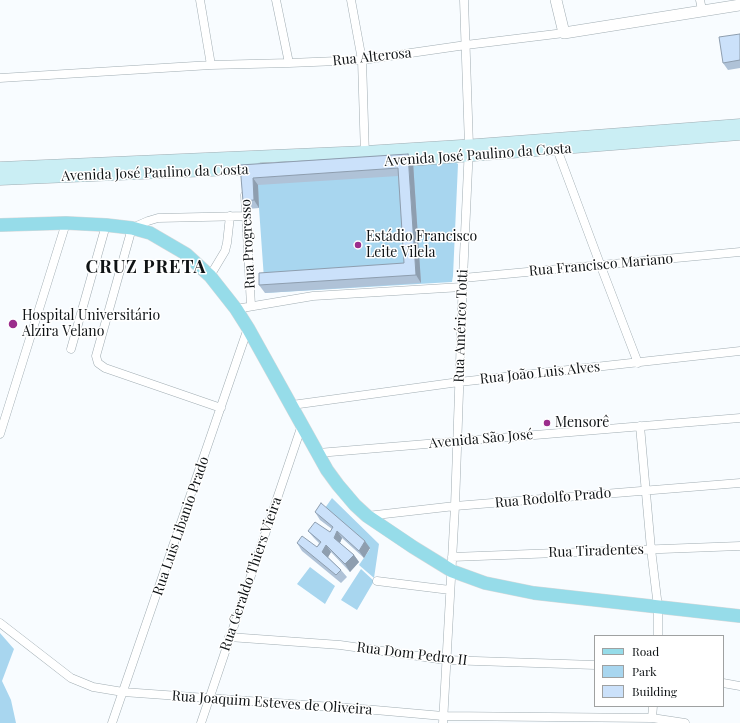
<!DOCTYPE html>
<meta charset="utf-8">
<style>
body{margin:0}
#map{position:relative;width:740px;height:723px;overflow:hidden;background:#f8fcff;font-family:"Playfair Display",serif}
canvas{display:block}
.legend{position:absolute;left:594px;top:635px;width:130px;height:72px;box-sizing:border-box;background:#fff;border:1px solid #9fa1a1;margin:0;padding:5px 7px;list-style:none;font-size:12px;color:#0f1315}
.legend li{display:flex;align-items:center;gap:8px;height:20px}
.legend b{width:20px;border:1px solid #9fa1a1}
</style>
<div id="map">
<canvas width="740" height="723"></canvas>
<ul class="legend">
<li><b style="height:5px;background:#96dce9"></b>Road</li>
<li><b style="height:11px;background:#a8d6ef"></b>Park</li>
<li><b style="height:11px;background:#cbe1fa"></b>Building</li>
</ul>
</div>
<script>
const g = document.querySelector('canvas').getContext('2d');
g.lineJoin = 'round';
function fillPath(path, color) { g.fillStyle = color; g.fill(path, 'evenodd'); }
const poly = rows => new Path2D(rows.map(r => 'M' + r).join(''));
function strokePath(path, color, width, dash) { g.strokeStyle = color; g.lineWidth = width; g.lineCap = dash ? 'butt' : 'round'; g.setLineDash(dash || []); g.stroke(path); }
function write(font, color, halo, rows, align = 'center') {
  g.font = font + ' "Playfair Display",serif'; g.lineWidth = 3; g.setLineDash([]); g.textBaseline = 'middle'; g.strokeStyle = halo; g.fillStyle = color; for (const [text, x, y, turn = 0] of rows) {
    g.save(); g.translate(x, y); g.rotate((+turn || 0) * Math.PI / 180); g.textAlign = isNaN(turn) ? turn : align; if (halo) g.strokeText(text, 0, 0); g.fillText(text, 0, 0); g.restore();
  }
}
const green = poly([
 [453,161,458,164,453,276,452,282,265,293,259,208,245,172],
 [332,498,379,544,374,578,359,565,370,549,325,508],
 [310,567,335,586,325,604,297,584],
 [361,569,374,581,357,610,341,600],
 [0,633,14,649,2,681,11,700,16,723,0,723]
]);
const minor = poly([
 [200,0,211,65],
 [276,0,289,63],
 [351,0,362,60,365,156],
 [700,0,702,10],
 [0,78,211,65,289,63,362,60,466,45,564,33],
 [556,144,557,149,600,264,638,363],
 [245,195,251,306],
 [210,276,225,251,227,243,230,216],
 [463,278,740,252],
 [236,309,313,296,462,287],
 [71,349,106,225],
 [292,405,459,382,740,351],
 [221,408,105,368,98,363,96,356,132,228,148,221,158,218,247,216],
 [640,426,651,549,658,607,658,636],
 [0,434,66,223],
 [318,453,740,418],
 [367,516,455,506,740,483],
 [452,557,740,546],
 [377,581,450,590],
 [0,623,71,678,93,687,123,692,375,710,443,716,652,718,685,723],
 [229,637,340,645,446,660,595,665],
 [723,683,740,686],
 [652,718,653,706],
 [112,723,248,328],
 [201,723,302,425],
 [443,723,455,506,463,278,469,146,464,0]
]);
const tertiary = poly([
 [556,0,564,33,740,5]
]);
const secondary = poly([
 [397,161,740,134],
 [0,168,365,152,477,145,740,125],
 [0,179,257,168]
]);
const primary = poly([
 [0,225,66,223,106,225,132,228,150,233,186,254,210,276,236,309,248,328,327,470,338,485,355,505,367,516,413,547,452,571,485,583,534,593,740,616]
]);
const wall = poly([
 [740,34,740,68,728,70,723,63],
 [408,154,413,162,421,283,265,293,259,285,404,263,398,176,258,185,259,208,248,209,243,201,240,165],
 [315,512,370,548,364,558,342,538,340,543,354,555,359,562,350,572,331,552,328,557,341,570,347,577,341,583,302,551,297,543,317,547,319,543,314,538,308,531,330,532,332,529,320,520]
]);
const shadedWall = poly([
 [408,154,413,162,421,283,416,275],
 [253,178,258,185,259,208,254,200],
 [337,531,342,538,339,545,334,538],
 [365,541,370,548,364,558,359,551],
 [326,545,331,552,327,559,322,552],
 [354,555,359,562,350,572,345,564]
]);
const building = poly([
 [740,34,740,60,723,63,719,37,740,34],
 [408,154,416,275,259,285,259,273,404,263,398,168,253,178,254,200,243,201,240,165,408,154],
 [321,503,365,541,359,551,337,531,334,538,354,555,345,564,326,545,322,552,341,570,336,575,297,543,302,536,317,547,321,542,308,531,315,522,330,532,333,527,315,512,321,503]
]);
const markers = [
 [358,245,4,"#9b2d8c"],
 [13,324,5,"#9b2d8c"],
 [547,423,4,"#9b2d8c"]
];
const streetNames = [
 ["Rua Alterosa",372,57,-6],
 ["Avenida José Paulino da Costa",478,155,-4],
 ["Avenida José Paulino da Costa",155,173,-2],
 ["Rua Progresso",248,244,-93],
 ["Rua Francisco Mariano",601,265,-5],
 ["Rua Américo Totti",461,326,-88],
 ["Rua João Luis Alves",540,373,-6],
 ["Avenida São José",481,439,-5],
 ["Rua Rodolfo Prado",553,498,-5],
 ["Rua Luis Libanio Prado",181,526,-71],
 ["Rua Tiradentes",596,551,-2],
 ["Rua Geraldo Thiers Vieira",251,574,-71],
 ["Rua Dom Pedro II",412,654,7],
 ["Rua Joaquim Esteves de Oliveira",272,703,4]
];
const poiNames = [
 ["Estádio Francisco",366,237],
 ["Leite Vilela",366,253],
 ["Hospital Universitário",22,316],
 ["Alzira Velano",22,332],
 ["Mensorê",555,423]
];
const districtNames = [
 ["CRUZ PRETA",146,267]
];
fillPath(green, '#a8d6ef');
strokePath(minor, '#a1adb3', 9);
strokePath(tertiary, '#a1adb3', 12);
strokePath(secondary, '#a1adb3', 13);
strokePath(primary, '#d9d9da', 14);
strokePath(minor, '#fff', 8);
strokePath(tertiary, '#fff', 11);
strokePath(secondary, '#caeef4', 12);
strokePath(primary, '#96dce9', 13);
fillPath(wall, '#afc2d7');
fillPath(shadedWall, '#8e9eaf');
fillPath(building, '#cbe1fa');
strokePath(building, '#8e9eaf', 1);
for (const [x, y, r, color] of markers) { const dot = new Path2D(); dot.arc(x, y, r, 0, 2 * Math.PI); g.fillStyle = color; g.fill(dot); strokePath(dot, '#fff', 1.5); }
write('14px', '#0f1315', '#fff', streetNames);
write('14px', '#0f1315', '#fff', poiNames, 'left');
g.letterSpacing = '1px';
write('bold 18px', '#0f1315', '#fff', districtNames);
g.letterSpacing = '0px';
</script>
